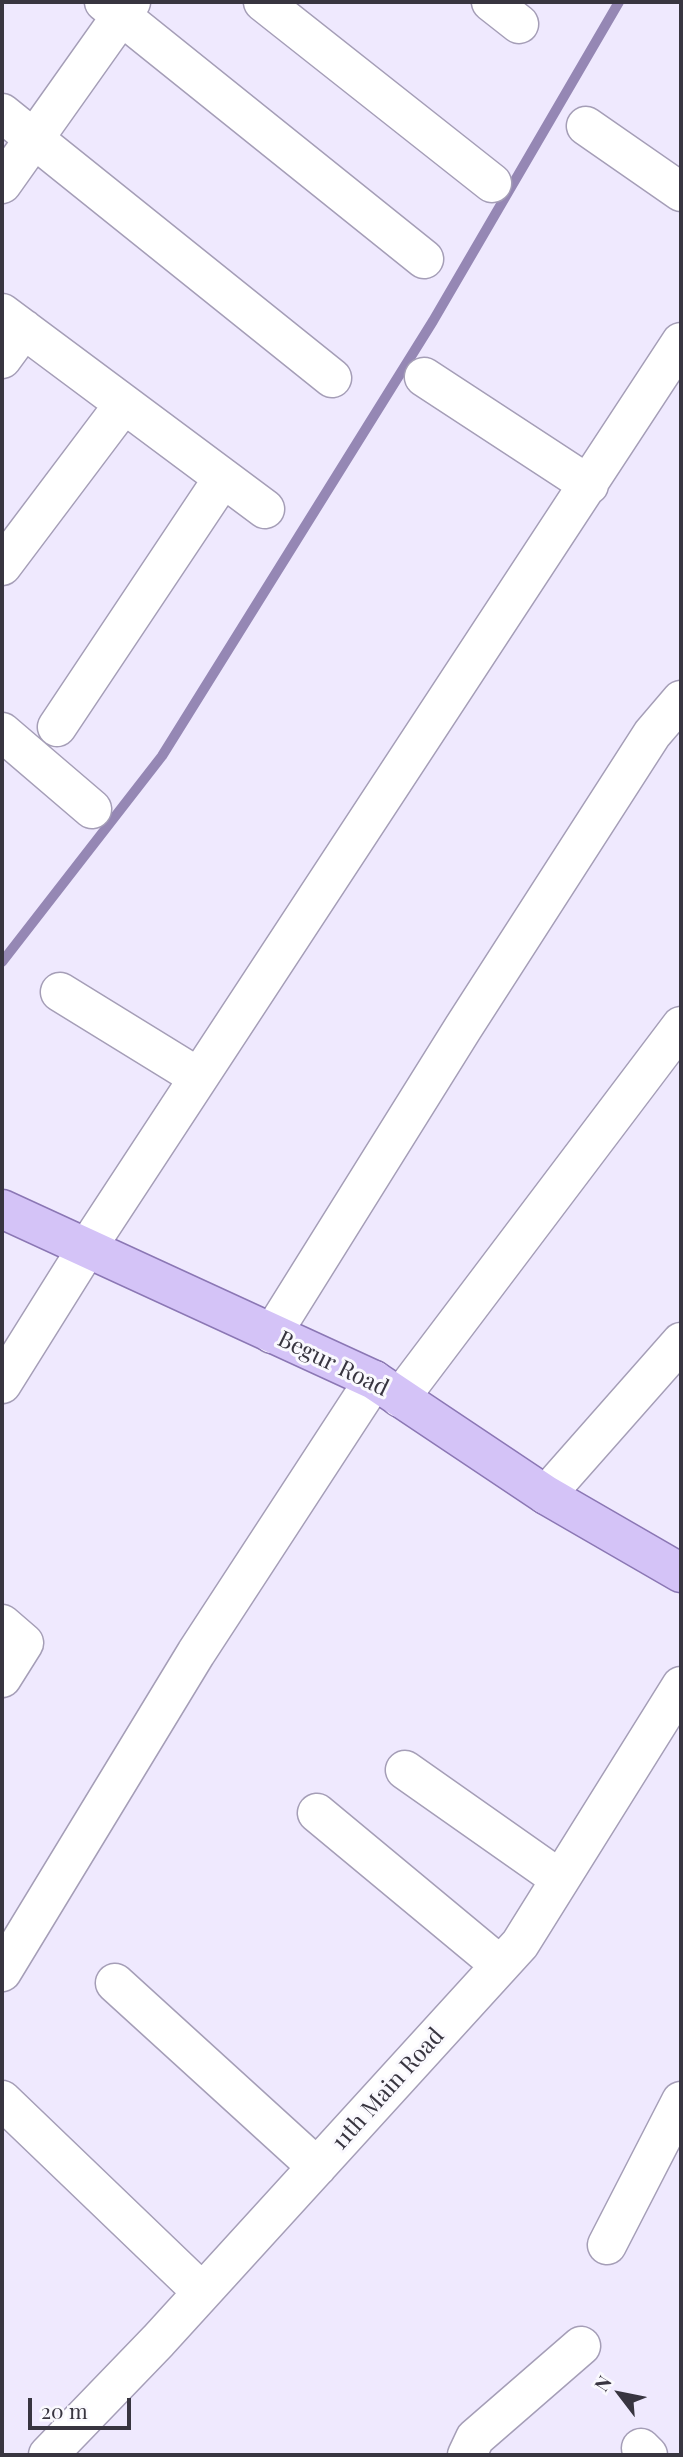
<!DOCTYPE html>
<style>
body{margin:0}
#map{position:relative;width:683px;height:2457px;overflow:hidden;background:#efe9fe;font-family:"Playfair Display",serif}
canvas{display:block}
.frame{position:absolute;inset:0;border:4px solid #383540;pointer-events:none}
.north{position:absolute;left:585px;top:2359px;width:70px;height:70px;-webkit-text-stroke:5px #faf9fe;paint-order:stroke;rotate:302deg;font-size:19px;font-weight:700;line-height:28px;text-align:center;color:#383540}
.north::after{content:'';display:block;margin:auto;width:24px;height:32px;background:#383540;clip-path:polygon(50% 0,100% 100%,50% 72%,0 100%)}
.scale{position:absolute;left:28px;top:2398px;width:103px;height:32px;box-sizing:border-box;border:4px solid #383540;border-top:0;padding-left:9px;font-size:21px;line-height:24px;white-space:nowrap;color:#383540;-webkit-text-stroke:5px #faf9fe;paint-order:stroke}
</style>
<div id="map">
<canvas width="683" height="2457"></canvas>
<div class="frame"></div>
<div class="north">N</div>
<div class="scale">20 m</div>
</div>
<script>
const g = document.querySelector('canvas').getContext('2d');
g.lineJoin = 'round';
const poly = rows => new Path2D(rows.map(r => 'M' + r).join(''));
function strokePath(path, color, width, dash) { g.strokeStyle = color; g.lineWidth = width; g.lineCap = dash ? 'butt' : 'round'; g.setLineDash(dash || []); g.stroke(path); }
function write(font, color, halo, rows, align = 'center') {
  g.font = font + ' "Playfair Display",serif'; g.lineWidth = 6; g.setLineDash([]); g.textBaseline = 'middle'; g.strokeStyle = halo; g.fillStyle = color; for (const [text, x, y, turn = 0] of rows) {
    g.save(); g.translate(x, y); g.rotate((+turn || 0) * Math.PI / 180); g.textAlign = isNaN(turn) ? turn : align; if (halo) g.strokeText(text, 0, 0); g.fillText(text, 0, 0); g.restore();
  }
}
const stream = poly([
 [2,962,162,756,433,321,619,2]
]);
const minor = poly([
 [104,2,424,259],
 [263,2,492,183],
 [491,2,519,24],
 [2,113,332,378],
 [586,126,681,192],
 [2,184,131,2],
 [2,313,265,509],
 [2,359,24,329],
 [424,377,589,485],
 [2,566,124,404],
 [57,727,223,478],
 [2,732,92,809],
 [60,992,198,1077],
 [272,1334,463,1028,652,734,681,700],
 [2,1384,87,1248,681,342],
 [400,1398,681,1026],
 [546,1495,681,1342],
 [2,1624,24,1643,2,1678],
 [405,1770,560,1879],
 [317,1813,500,1965],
 [2,1972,196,1653,374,1380],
 [115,1983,317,2167],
 [2,2100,202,2292],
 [607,2245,681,2101],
 [641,2448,648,2455],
 [48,2455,158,2341,520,1944,681,1686],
 [467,2455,475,2438,581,2346]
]);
const major = poly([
 [2,1209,374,1380,546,1495,681,1573]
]);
const streetNames = [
 ["Begur Road",333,1364,26],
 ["11th Main Road",388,2089,-48]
];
strokePath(stream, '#9587b4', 10);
strokePath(minor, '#a59eb7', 41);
strokePath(major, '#8b77b4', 41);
strokePath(minor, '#fff', 38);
strokePath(major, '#d4c3f7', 38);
write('23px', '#383540', '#faf9fe', streetNames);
</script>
